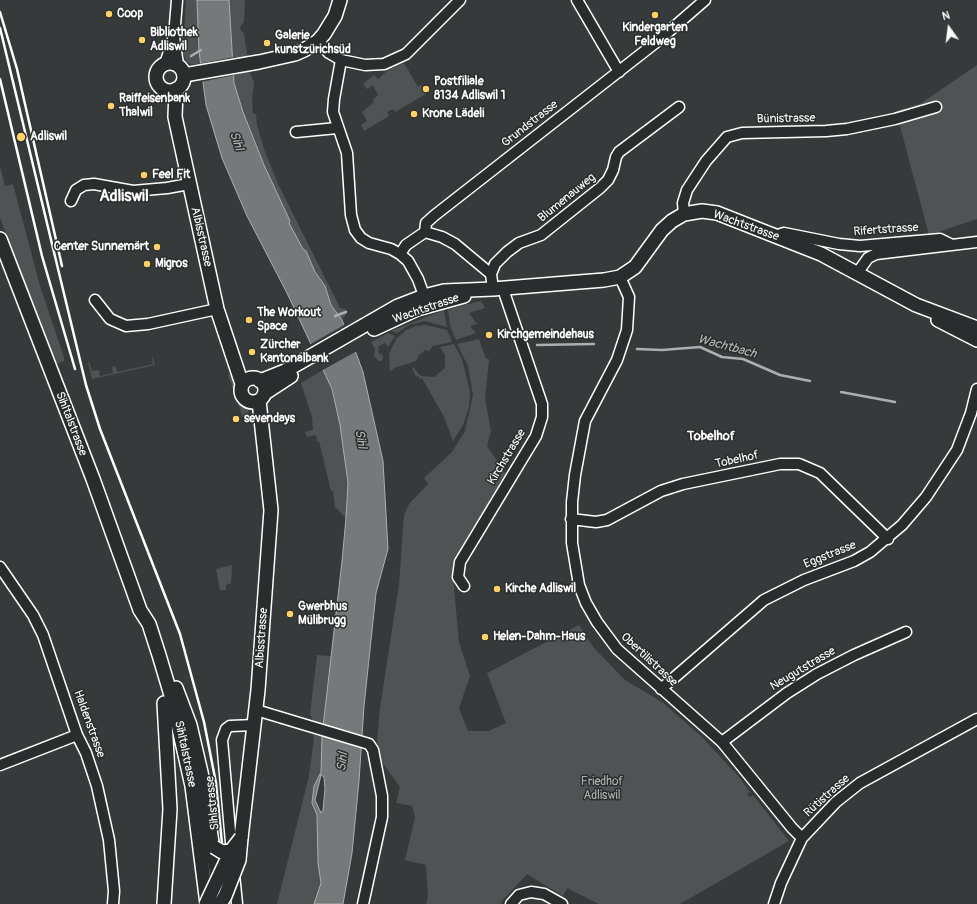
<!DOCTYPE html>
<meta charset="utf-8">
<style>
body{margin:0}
#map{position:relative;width:977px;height:904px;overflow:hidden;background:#373a3b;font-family:Pangolin,sans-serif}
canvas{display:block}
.north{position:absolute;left:929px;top:8px;width:40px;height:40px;-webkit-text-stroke:3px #2a2d2e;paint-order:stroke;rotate:346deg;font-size:11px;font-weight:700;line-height:16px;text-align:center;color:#fff}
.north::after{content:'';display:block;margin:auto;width:14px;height:18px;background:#fff;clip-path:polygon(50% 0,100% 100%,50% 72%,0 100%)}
</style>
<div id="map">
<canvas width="977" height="904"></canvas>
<div class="north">N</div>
</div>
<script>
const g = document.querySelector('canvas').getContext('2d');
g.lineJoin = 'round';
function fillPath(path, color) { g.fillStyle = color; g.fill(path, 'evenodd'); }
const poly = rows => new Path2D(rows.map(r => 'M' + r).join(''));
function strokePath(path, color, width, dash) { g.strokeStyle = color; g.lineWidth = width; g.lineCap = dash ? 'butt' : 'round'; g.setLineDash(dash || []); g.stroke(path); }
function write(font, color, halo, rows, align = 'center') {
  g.font = font + ' Pangolin,sans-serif'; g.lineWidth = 3; g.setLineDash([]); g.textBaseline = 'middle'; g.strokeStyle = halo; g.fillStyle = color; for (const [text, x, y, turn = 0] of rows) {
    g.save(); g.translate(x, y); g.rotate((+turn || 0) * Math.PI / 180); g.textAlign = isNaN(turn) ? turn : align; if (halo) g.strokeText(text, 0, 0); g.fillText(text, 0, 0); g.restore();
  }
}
const green = poly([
 [186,0,197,0,200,64,190,64,186,61,182,50,182,37,184,33],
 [229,0,245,0,244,22,241,25,240,29,244,34,250,73,254,82,252,100,253,114,256,114,257,125,264,149,278,184,340,308,346,309,347,313,342,320,331,305,325,286,315,272,306,251,303,249,289,223,290,221,264,165,243,112,234,83],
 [404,63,418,87,421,85,426,94,395,112,393,109,387,112,389,116,364,131,361,125,367,121,362,112,374,102,373,100,378,95,373,85,367,89,363,84,374,75,378,79,388,70],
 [977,65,977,219,929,235,896,111,920,104],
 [0,166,5,186,13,184,40,286,64,357,64,361,57,364,0,218],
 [481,301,485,308,469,313,477,324,470,326,476,333,456,340,450,325,448,309],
 [444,310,447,327,425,321,409,325,397,333,391,331],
 [426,325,447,330,452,342,433,346,429,351,425,350,419,355,416,361,394,368,390,372,389,354,396,339,406,330,416,326],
 [388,333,395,336,388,347,385,343,379,346,378,352,383,356,382,361,379,361,374,356,375,349,371,342],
 [479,339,486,359,489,359,485,399,491,431,487,446,508,477,454,565,453,577,459,642,470,676,459,708,468,731,489,731,506,723,487,673,579,625,594,648,625,680,662,702,701,736,739,777,750,792,747,794,750,797,753,795,789,841,680,904,599,904,567,888,563,896,527,874,502,901,501,904,426,904,428,896,426,865,405,860,415,817,412,806,396,803,400,787,382,762,377,741,380,708,399,584,404,516,409,504,428,484,424,478,452,452,465,431,473,395,468,366,457,344],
 [454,344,462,359,470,392,469,407,463,425,453,441,444,417,422,378,420,379,418,376,416,377,412,368,413,367,421,376,434,377,445,368,445,355,440,347],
 [152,357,153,357,155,365,92,379,88,362,89,361,92,371,99,370,100,376,113,373,112,367,115,366,117,372,153,364],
 [323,370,332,389,340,425,348,483,346,518,335,507,333,491,331,491,319,441,317,441,316,435,307,437,305,432,313,430,312,417,301,383],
 [233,372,236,397,242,406,247,407,250,418,243,418,228,375],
 [232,565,231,583,226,585,226,590,220,590,216,569],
 [317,655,331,656,322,736,321,772,314,786,312,803,317,814,318,863,321,883,314,904,277,904,309,776,314,738,312,731,314,723,310,714]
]);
const water = poly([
 [197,0,229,0,234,83,243,112,264,165,290,221,289,223,303,249,306,251,315,272,325,286,331,305,342,320,356,353,363,372,383,461,388,549,376,593,364,706,359,781,352,853,343,904,314,904,321,883,318,863,317,815,312,803,314,786,321,772,322,736,342,561,346,518,348,483,340,425,332,389,287,293,247,216,222,158,206,105,199,51,197,0],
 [321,775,324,777,325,789,323,810,321,813,315,800,321,775]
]);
const pier = poly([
 [234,57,235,75,201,82,198,64],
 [346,324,357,351,321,371,309,345]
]);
const stream = poly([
 [191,56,201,50],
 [335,316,346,312],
 [537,345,594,344],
 [637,349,662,350,700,347,722,357,743,359,780,375,810,381],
 [841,392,895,402]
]);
const minor = poly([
 [177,0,174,37,178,65],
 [577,0,619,72],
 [318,41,329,53,341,60,365,65,384,64,406,54,460,0],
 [341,60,334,99,333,112,347,153,351,215,355,230,361,238,369,243,391,249,400,254,408,261,418,279,426,301],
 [165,64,173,39],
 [296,132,337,128],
 [71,201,76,190,84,185,94,184,133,191,167,188,189,184],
 [684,214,683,203,687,190,706,161,727,137,742,133,826,131,847,129,895,119,936,107],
 [425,232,426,223,435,215,659,40,705,0],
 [425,232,442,237,455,244,491,274],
 [775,236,784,233,839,244,860,246,940,239,950,244],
 [400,254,406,245,425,232],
 [858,272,868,258,876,254,977,242],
 [620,277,629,297,627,330,617,360,585,421,575,475,572,502,572,543,579,585,586,603,597,622,617,649,722,742,792,828,802,838],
 [493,289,491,274,495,264,507,252,519,243,541,235,600,188,608,180,613,170,616,157,619,152,679,107],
 [95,300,110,319,126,326,148,324,217,309],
 [571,519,596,522,607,520,661,491,683,484,780,464,799,464,820,473,888,539],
 [0,567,33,615,43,635,77,735,86,753,97,786,109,840,114,891,113,904],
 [464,586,458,577,460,562,536,436,542,417,542,404,505,295,505,288],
 [661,689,764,600,804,580,854,561,870,552,902,525,926,497,957,450,971,413,977,389],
 [256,710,369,744,373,750,382,796,382,817,363,904],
 [722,742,787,693,817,674,854,655,906,632],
 [0,765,77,735],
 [232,854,222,740,226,729,230,726,255,725],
 [234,874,237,904],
 [511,904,519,895,531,892,544,894,562,904],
 [774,904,781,883,802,838,836,802,860,783,977,719]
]);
const major = poly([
 '156 77a14 14 0 1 1 28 0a14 14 0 1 1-28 0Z',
 [184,75,259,62,295,54,304,50,318,41,324,34,335,16,340,0],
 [176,89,175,117,217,309,242,384],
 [0,239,93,479,140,610,149,624,159,655,173,702,192,786,207,904],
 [938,320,977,340],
 [374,329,417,309,464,296],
 '241 390a12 12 0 1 1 24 0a12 12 0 1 1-24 0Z',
 [260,381,285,371,398,306,424,296,444,291,493,289,604,280,620,277,635,267,662,230,672,221,684,214,702,211,717,213,821,254,916,305,977,328],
 [265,393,291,376],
 [176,688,190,725,203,781,218,884],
 [241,838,258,690,271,510,259,401],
 [164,904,170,809,164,703]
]);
const rail = poly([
 [0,12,17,69,62,266],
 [0,28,86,385,100,429,180,634,204,722,216,783,228,904],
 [0,79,42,256,75,369]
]);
const majorBridge = poly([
 [214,847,222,852,231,851],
 [206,904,231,851,241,838],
 [220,904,225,896,239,860,241,838]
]);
const markers = [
 [109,14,4,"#ffd166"],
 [655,15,4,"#ffd166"],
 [142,40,4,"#ffd166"],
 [267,43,4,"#ffd166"],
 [426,89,4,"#ffd166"],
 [111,106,4,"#ffd166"],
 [414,114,4,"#ffd166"],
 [21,137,5,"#ffd166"],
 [144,175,4,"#ffd166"],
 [157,247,4,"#ffd166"],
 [147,264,4,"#ffd166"],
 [249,320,4,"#ffd166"],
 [489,335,4,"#ffd166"],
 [252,352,4,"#ffd166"],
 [236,419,4,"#ffd166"],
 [497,589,4,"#ffd166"],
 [290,614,4,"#ffd166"],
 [485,637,4,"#ffd166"]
];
const poiNames = [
 ["Coop",117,14],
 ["Kindergarten",655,28,"center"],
 ["Feldweg",655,42,"center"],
 ["Bibliothek",150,33],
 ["Adliswil",150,47],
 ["Galerie",275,36],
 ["kunstzürichsüd",275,50],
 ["Postfiliale",434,82],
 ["8134 Adliswil 1",434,96],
 ["Raiffeisenbank",119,99],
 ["Thalwil",119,113],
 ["Krone Lädeli",422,114],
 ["Adliswil",30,137],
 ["Feel Fit",152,175],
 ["Center Sunnemärt",149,247,"right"],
 ["Migros",155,264],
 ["The Workout",257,313],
 ["Space",257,327],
 ["Kirchgemeindehaus",497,335],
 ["Zürcher",260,345],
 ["Kantonalbank",260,359],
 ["sevendays",244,419],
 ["Kirche Adliswil",505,589],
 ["Gwerbhus",298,607],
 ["Mülibrugg",298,621],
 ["Helen-Dahm-Haus",493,637]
];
const streetNames = [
 ["Bünistrasse",786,119,-1],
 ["Grundstrasse",530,124,-38],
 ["Blumenauweg",567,198,-39],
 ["Wachtstrasse",746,226,20],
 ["Rifertstrasse",886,230,-4],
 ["Albisstrasse",201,237,77],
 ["Wachtstrasse",426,309,-19],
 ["Sihltalstrasse",71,424,69],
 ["Kirchstrasse",507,457,-59],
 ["Tobelhof",737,460,-12],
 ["Eggstrasse",830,555,-22],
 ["Albisstrasse",262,638,-86],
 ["Obertilistrasse",649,660,43],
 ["Neugutstrasse",803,669,-31],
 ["Haldenstrasse",89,724,70],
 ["Sihltalstrasse",185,754,78],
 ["Rütistrasse",827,796,-42],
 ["Sihlstrasse",213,803,-96]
];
const parkNames = [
 ["Friedhof",602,782],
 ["Adliswil",602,796]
];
const waterNames = [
 ["Sihl",236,141,71],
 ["Wachtbach",727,347,15],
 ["Sihl",360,439,80],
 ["Sihl",343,762,-84]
];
const neighbourhoodNames = [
 ["Tobelhof",711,437]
];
const districtNames = [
 ["Adliswil",124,197]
];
fillPath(green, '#505354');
fillPath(water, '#767879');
strokePath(water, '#adaeaf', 1);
fillPath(pier, '#373a3b');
strokePath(stream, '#adaeaf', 2.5);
strokePath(minor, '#fff', 13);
strokePath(major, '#fff', 16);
strokePath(minor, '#2a2d2e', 10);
strokePath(major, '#2a2d2e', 13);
strokePath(rail, '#fff', 2.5);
strokePath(majorBridge, '#fff', 16, []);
strokePath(majorBridge, '#2a2d2e', 13);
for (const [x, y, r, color] of markers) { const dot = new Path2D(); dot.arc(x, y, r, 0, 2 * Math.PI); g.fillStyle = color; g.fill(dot); strokePath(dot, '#2a2d2e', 1.5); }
write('bold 12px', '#fff', '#2a2d2e', poiNames, 'left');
write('12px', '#fff', '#2a2d2e', streetNames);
write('12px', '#b0b2b2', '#2a2d2e', parkNames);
write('italic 13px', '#b4b5b5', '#2a2d2e', waterNames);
write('bold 13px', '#fff', '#2a2d2e', neighbourhoodNames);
write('bold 16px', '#fff', '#2a2d2e', districtNames);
</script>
